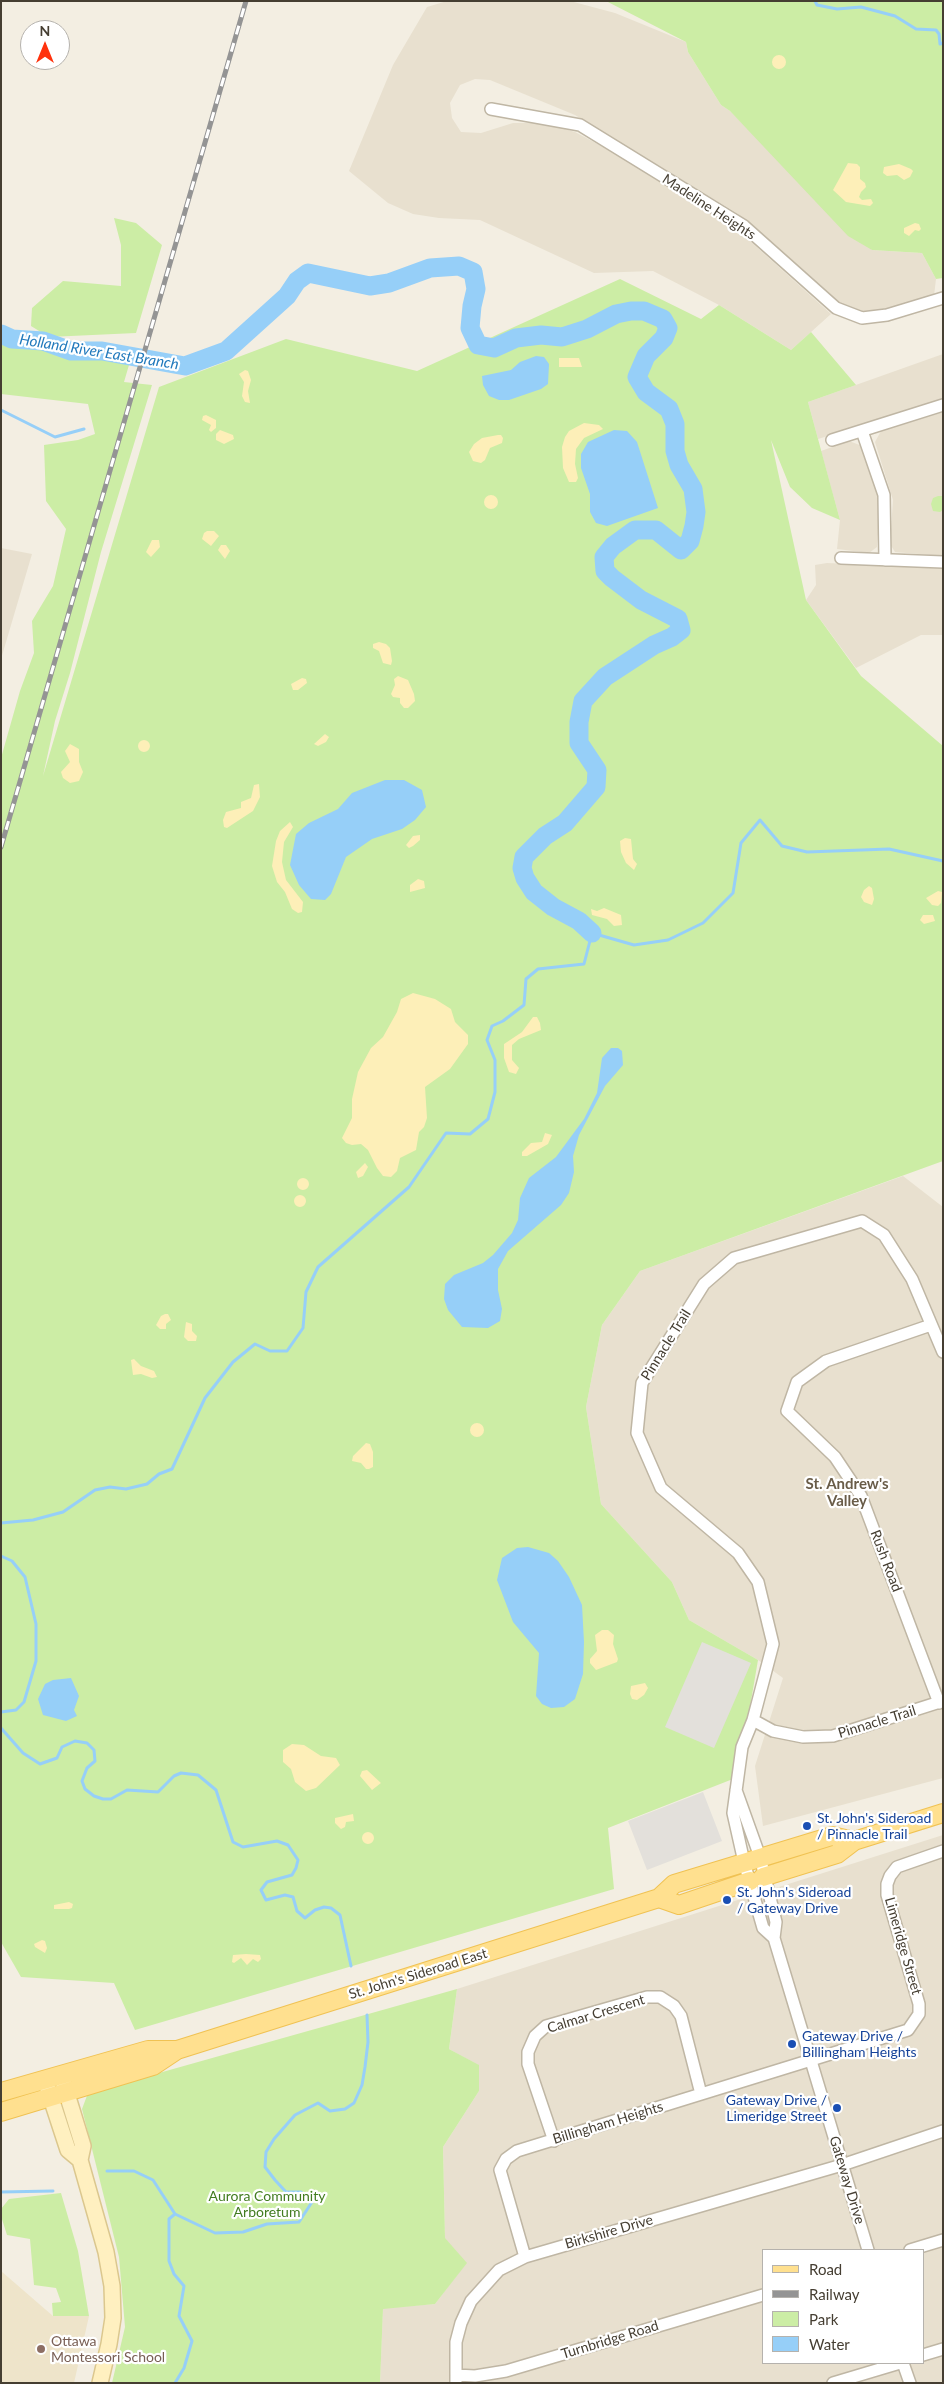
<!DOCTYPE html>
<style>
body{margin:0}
#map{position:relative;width:944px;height:2384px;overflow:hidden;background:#f3eee2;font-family:Lato,sans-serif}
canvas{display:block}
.frame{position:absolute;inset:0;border:2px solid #453e32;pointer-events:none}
.legend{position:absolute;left:762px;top:2249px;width:162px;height:115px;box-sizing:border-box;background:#fff;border:1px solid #b5b2ad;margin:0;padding:6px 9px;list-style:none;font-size:15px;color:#453e32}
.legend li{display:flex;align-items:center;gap:10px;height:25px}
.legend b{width:25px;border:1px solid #b5b2ad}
.north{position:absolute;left:20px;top:20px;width:50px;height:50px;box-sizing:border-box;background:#fff;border:1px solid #b5b2ad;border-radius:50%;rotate:0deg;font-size:14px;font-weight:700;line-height:20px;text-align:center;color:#453e32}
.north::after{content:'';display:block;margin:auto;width:18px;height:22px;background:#ff320d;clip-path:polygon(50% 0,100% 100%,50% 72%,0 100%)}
</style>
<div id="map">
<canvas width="944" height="2384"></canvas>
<div class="frame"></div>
<ul class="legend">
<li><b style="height:6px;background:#ffe08f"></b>Road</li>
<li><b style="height:6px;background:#949494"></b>Railway</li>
<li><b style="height:14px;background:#cceda5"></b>Park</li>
<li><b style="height:14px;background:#96cff8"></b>Water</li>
</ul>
<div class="north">N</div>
</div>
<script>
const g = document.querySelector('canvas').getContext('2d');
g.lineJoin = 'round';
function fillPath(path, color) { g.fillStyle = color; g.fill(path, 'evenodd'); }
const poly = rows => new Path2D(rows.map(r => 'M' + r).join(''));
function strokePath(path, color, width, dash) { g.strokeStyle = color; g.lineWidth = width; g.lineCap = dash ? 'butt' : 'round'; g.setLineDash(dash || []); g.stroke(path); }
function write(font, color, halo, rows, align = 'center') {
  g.font = font + ' Lato,sans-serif'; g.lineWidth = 4.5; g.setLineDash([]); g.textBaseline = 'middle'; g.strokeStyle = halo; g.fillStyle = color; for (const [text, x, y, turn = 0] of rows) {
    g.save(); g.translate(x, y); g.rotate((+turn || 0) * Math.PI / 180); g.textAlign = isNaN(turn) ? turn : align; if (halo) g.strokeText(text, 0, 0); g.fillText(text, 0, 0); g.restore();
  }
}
const residential = poly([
 [447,1,570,1,615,13,686,42,688,52,721,105,730,111,872,250,922,253,936,279,934,296,917,303,871,313,852,311,826,294,754,226,735,212,575,115,490,80,475,79,460,85,450,103,452,118,461,132,481,133,513,123,544,123,575,132,609,150,740,232,831,314,791,350,719,305,653,271,594,273,480,220,439,218,413,214,388,203,349,171,393,65,427,7],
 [943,354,943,400,818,439,808,402],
 [943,412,943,556,895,552,890,544,893,500,875,442,881,431],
 [849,441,865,447,880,507,877,547,869,553,837,549,840,520,821,451],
 [1,548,32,554,1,659],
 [827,563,943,568,943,635,921,635,856,668,806,600,816,585,815,565],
 [903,1176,943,1207,943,1778,763,1826,755,1766,783,1678,758,1660,689,1620,672,1582,601,1504,586,1407,602,1325,640,1271],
 [943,1835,943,2383,380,2383,383,2308,435,2304,466,2263,445,2239,443,2147,479,2091,478,2065,449,2049,457,1989],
 [763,2250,923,2250,923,2363,763,2363]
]);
const education = poly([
 [1,2271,53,2316,89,2316,74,2383,1,2383]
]);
const green = poly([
 [606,1,943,1,943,278,936,279,922,253,872,250,848,236,730,111,721,105,688,52,686,42],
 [114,218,136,223,162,245,136,333,49,337,31,326,32,308,63,281,121,286,121,245],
 [620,279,701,319,719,305,791,350,811,332,856,385,808,402,840,520,812,508,790,487,771,440,806,600,861,676,943,746,943,1161,640,1271,602,1325,586,1407,601,1504,672,1582,689,1620,758,1660,738,1777,608,1828,614,1889,135,2030,114,1983,21,1977,1,1942,1,758,20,691,34,653,32,621,53,586,66,529,46,501,44,445,78,440,95,434,88,404,1,394,1,333,16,341,117,359,129,365,124,382,152,385,101,552,70,673,55,721,43,776,159,387,286,339,417,371],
 [938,496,943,496,943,510,940,512,933,511,931,504,933,498],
 [457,1989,449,2049,479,2065,479,2091,443,2147,445,2238,467,2263,435,2304,383,2309,380,2383,112,2383,125,2327,119,2257,82,2109,88,2093],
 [61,2193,78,2251,89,2316,53,2316,52,2303,61,2302,56,2288,34,2285,30,2239,7,2235,1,2216,1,2209,9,2199]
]);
const sand = poly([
 '772 62a7 7 0 1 1 14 0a7 7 0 1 1-14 0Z',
 [848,163,857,164,860,167,860,179,865,183,866,187,861,192,859,197,862,200,871,199,873,203,870,206,846,202,833,190],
 [899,164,911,169,913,171,910,177,904,180,897,175,887,176,883,173,884,167],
 [915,223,919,224,921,229,919,231,915,230,909,236,904,233,904,228],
 [559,358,579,358,582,367,559,367],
 [245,370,248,371,251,380,248,391,250,403,245,402,242,396,244,382,239,374],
 [206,415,216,420,216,428,211,432,209,430,211,425,202,420,203,416],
 [584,423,599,425,603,429,584,438,576,449,575,464,578,478,576,482,569,482,563,468,562,447,565,437,569,431],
 [220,430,233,435,234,439,224,444,216,440,216,434],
 [498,435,501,435,503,438,502,443,490,448,485,460,481,463,473,461,469,452,474,444,482,438],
 '484 502a7 7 0 1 1 14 0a7 7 0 1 1-14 0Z',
 [207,531,214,531,219,536,211,546,202,539,204,533],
 [152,540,159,540,160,547,151,557,146,552],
 [221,545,226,545,230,551,225,559,218,550],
 [379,642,386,644,390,648,392,661,391,665,383,663,379,651,373,648,373,644],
 [398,676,408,680,414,694,415,701,408,708,404,708,400,703,400,698,393,697,391,694,395,685,394,679],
 [302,678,306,679,307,683,298,690,293,690,291,684],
 [325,734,329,737,326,742,318,746,314,744],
 '138 746a6 6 0 1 1 12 0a6 6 0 1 1-12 0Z',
 [70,744,79,749,79,762,83,772,79,781,70,783,63,778,61,772,70,762,65,751],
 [259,784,260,797,253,811,227,828,224,827,223,820,226,812,241,808,241,802,251,798,254,785],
 [290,822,293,827,284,842,282,862,286,880,303,902,302,912,298,913,292,909,285,892,277,882,272,866,276,841,280,831],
 [420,835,420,840,413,846,409,848,406,845,413,836],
 [625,838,631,839,633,859,637,864,634,870,626,863,621,852,620,841],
 [418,879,424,881,425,888,410,892,410,885],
 [869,886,872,888,874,899,872,905,864,902,861,897,864,890],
 [938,891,942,892,941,903,938,906,932,905,926,898],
 [604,908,621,915,622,925,614,926,607,919,592,915,591,909,597,911],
 [923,915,933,915,935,921,924,924,920,920],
 [413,993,435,999,451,1009,455,1022,468,1035,468,1044,450,1069,425,1087,427,1118,424,1127,419,1132,416,1150,400,1158,397,1171,391,1177,383,1176,377,1168,368,1150,361,1144,352,1145,346,1143,342,1138,352,1118,352,1099,358,1072,371,1048,383,1037,397,1012,401,999],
 [533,1017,537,1017,540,1023,541,1030,519,1039,512,1045,512,1060,519,1068,516,1074,509,1072,504,1058,504,1044,522,1032],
 [545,1133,552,1135,548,1144,527,1156,522,1156,522,1152,531,1143,542,1142],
 [365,1163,368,1167,363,1176,358,1178,356,1172],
 '297 1184a6 6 0 1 1 12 0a6 6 0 1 1-12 0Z',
 '294 1201a6 6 0 1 1 12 0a6 6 0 1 1-12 0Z',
 [165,1314,168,1314,171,1320,166,1324,166,1329,160,1329,156,1325,161,1316],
 [186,1322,192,1324,192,1331,197,1336,196,1341,188,1341,184,1337],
 [134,1359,141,1366,154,1371,157,1377,152,1378,141,1374,133,1375,131,1360],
 '470 1430a7 7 0 1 1 14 0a7 7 0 1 1-14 0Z',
 [366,1443,370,1444,373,1452,373,1467,369,1469,366,1469,361,1463,352,1461,353,1456],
 [602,1630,608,1630,614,1635,613,1644,618,1659,617,1662,596,1670,590,1663,590,1659,597,1651,595,1635],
 [645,1683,648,1688,644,1695,637,1700,632,1699,630,1694,631,1686],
 [292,1744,304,1745,321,1756,336,1758,340,1765,316,1788,306,1791,295,1782,291,1769,283,1762,283,1750],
 [367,1770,381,1783,372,1790,360,1776,362,1771],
 [353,1814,354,1821,346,1822,345,1827,341,1829,335,1823,335,1818],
 '362 1838a6 6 0 1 1 12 0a6 6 0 1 1-12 0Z',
 [69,1902,73,1904,72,1908,69,1909,54,1909,54,1905],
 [42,1940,45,1941,47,1948,45,1953,35,1947,34,1944],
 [246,1954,260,1955,261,1959,258,1962,253,1959,247,1965,241,1958,234,1963,232,1962,233,1955]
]);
const parking = poly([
 [702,1642,751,1663,714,1748,665,1727],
 [703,1792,722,1841,647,1870,628,1821]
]);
const water = poly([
 [536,356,544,357,549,364,548,384,541,389,509,400,499,400,489,396,483,385,482,376,511,370,520,362],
 [614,430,627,431,637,442,658,508,607,526,596,523,590,512,590,494,581,468,581,454,588,442],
 [385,780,404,780,422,790,426,807,415,820,402,829,372,839,346,857,331,894,325,900,311,899,299,885,290,865,296,834,309,823,338,809,352,793],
 [611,1048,618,1048,622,1051,623,1065,605,1086,579,1135,573,1156,574,1172,569,1193,561,1205,508,1251,498,1269,498,1290,502,1309,500,1321,488,1328,462,1327,448,1310,444,1299,445,1284,454,1275,483,1263,493,1255,512,1233,518,1220,520,1198,529,1178,556,1157,584,1119,597,1093,602,1058],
 [528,1547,549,1553,558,1561,569,1577,582,1605,584,1642,583,1674,575,1699,564,1707,551,1708,542,1704,536,1696,539,1653,513,1622,497,1580,502,1558,517,1548],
 [71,1678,79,1696,74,1710,77,1716,66,1721,43,1715,38,1699,45,1684,53,1680]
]);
const stream = poly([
 [815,1,817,5,837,9,861,7,895,16,916,29,936,30,939,34,940,44,943,43],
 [1,410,55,437,84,429],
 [1,1523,33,1520,63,1512,95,1490,110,1487,126,1489,147,1484,159,1474,172,1469,205,1398,233,1362,255,1344,270,1351,287,1351,303,1328,306,1292,318,1267,409,1187,446,1133,470,1134,488,1119,495,1092,495,1060,487,1040,492,1026,503,1021,524,1005,526,979,538,969,584,964,592,933,634,945,668,940,703,923,733,893,741,843,760,820,782,846,807,852,889,849,943,861],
 [1,1556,12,1561,25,1577,36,1624,36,1661,24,1702,16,1710,1,1712],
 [1,1728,23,1753,40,1764,57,1758,62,1747,75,1741,87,1743,94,1750,95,1761,87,1768,82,1781,85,1789,94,1796,103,1799,111,1799,127,1790,158,1792,174,1776,181,1773,198,1775,216,1790,233,1842,243,1847,277,1841,288,1845,298,1860,296,1868,292,1875,267,1882,261,1890,266,1900,285,1895,293,1897,297,1911,305,1918,315,1910,324,1907,331,1908,340,1915,351,1966],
 [107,2171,134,2171,153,2180,175,2214,215,2233,243,2232,267,2224,299,2222,312,2202,301,2192,286,2192,275,2180,265,2167,266,2152,274,2139,295,2115,318,2103,330,2111,345,2109,354,2103,362,2085,365,2067,368,2042,367,2015],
 [1,2192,53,2191],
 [175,2383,184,2368,192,2341,179,2316,184,2286,174,2274,169,2261,169,2219,175,2214]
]);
const river = poly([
 [1,334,12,339,43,341,71,351,102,351,185,366,226,351,287,296,297,281,308,273,370,286,389,283,430,268,459,266,473,272,476,289,472,306,470,328,478,345,494,348,516,338,541,335,562,337,587,329,616,314,631,311,644,311,663,319,668,328,664,338,646,356,637,377,646,392,669,409,675,424,675,451,679,465,693,489,696,512,694,526,690,541,681,550,656,530,635,530,613,546,604,557,605,571,612,578,641,600,678,619,681,630,672,637,654,645,605,677,583,701,579,722,579,743,597,770,596,787,565,823,545,836,524,857,522,868,525,878,534,892,553,907,579,921,592,933]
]);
const street = poly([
 [491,109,580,125,744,226,836,308,862,318,887,315,943,298],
 [862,431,884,495,885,560],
 [832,440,943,405],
 [841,558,943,562],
 [931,1325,826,1361,797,1382,787,1411,835,1457,861,1496,939,1703],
 [943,1352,912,1279,884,1235,862,1221,734,1258,704,1284,642,1383,637,1433,661,1488,738,1553,758,1582,773,1644,753,1720,773,1731,803,1737,833,1736,943,1701],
 [753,1720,742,1747,733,1813,744,1862,763,1928,774,1938],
 [736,1790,760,1857,776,1922,774,1938,868,2250],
 [554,2141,528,2064,528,2052,535,2036,546,2026,647,1997,660,1997,674,2006,681,2016,701,2094],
 [910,2250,943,2240],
 [525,2257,500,2170,506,2159,517,2151,908,2030,919,2014,919,2004,887,1895,887,1884,890,1876,897,1867,943,1851],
 [923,2355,943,2349],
 [903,2363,910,2383],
 [456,2375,475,2376,506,2371,763,2295],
 [456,2383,456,2342,461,2323,471,2301,499,2270,525,2257,842,2165,943,2131],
 [833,2383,900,2363]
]);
const secondary = poly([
 [45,2080,68,2150,80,2160],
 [63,2081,83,2146,80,2160,106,2252,112,2286,113,2318,109,2344,100,2383]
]);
const primary = poly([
 [763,1877,837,1854,854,1841,943,1813],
 [659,1898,679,1905,750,1881],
 [1,2092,148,2050,177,2050],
 [1,2112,153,2066,177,2050,659,1898,674,1884,832,1836,854,1841]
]);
const rail = poly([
 [1,847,246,1]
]);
const markers = [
 [807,1826,5,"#1a4fb4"],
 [727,1900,5,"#1a4fb4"],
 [792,2044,5,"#1a4fb4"],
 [837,2108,5,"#1a4fb4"],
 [41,2349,5,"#8d6e63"]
];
const streetNames = [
 ["Madeline Heights",709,207,33],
 ["Pinnacle Trail",666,1345,-58],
 ["Rush Road",886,1561,69],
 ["Pinnacle Trail",877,1722,-17],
 ["Limeridge Street",903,1946,74],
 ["St. John's Sideroad East",418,1974,-17],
 ["Calmar Crescent",596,2014,-17],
 ["Billingham Heights",608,2123,-17],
 ["Gateway Drive",847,2180,73],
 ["Birkshire Drive",609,2232,-16],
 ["Turnbridge Road",610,2340,-17]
];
const transitNames = [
 ["St. John's Sideroad",817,1818],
 ["/ Pinnacle Trail",817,1834],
 ["St. John's Sideroad",737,1892],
 ["/ Gateway Drive",737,1908],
 ["Gateway Drive /",802,2036],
 ["Billingham Heights",802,2052],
 ["Gateway Drive /",827,2100,"right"],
 ["Limeridge Street",827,2116,"right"]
];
const parkNames = [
 ["Aurora Community",267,2196],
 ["Arboretum",267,2212]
];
const educationNames = [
 ["Ottawa",51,2341],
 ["Montessori School",51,2357]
];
const waterNames = [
 ["Holland River East Branch",99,352,9]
];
const neighbourhoodNames = [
 ["St. Andrew's",847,1484],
 ["Valley",847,1501]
];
fillPath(residential, '#e8e0cf');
fillPath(education, '#eee4ca');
fillPath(green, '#cceda5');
fillPath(sand, '#fdefb8');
fillPath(parking, '#e3e0db');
fillPath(water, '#96cff8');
strokePath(stream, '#96cff8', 3);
strokePath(river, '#96cff8', 19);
strokePath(street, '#bfb6a4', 14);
strokePath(secondary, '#dbc78e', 18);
strokePath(primary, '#f0c253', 20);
strokePath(street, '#fff', 11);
strokePath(secondary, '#fff0c0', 15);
strokePath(primary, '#ffe08f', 18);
strokePath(rail, '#949494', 5);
strokePath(rail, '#fff', 3, [9]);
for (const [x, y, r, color] of markers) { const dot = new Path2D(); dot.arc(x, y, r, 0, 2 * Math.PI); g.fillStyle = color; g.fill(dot); strokePath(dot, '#fff', 2); }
write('14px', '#453e32', '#fff', streetNames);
write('14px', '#164399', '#fff', transitNames, 'left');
write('14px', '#427c20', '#fff', parkNames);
write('14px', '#785e54', '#fff', educationNames, 'left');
write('italic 15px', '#2179bc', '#fff', waterNames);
write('bold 15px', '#695c48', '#fff', neighbourhoodNames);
</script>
